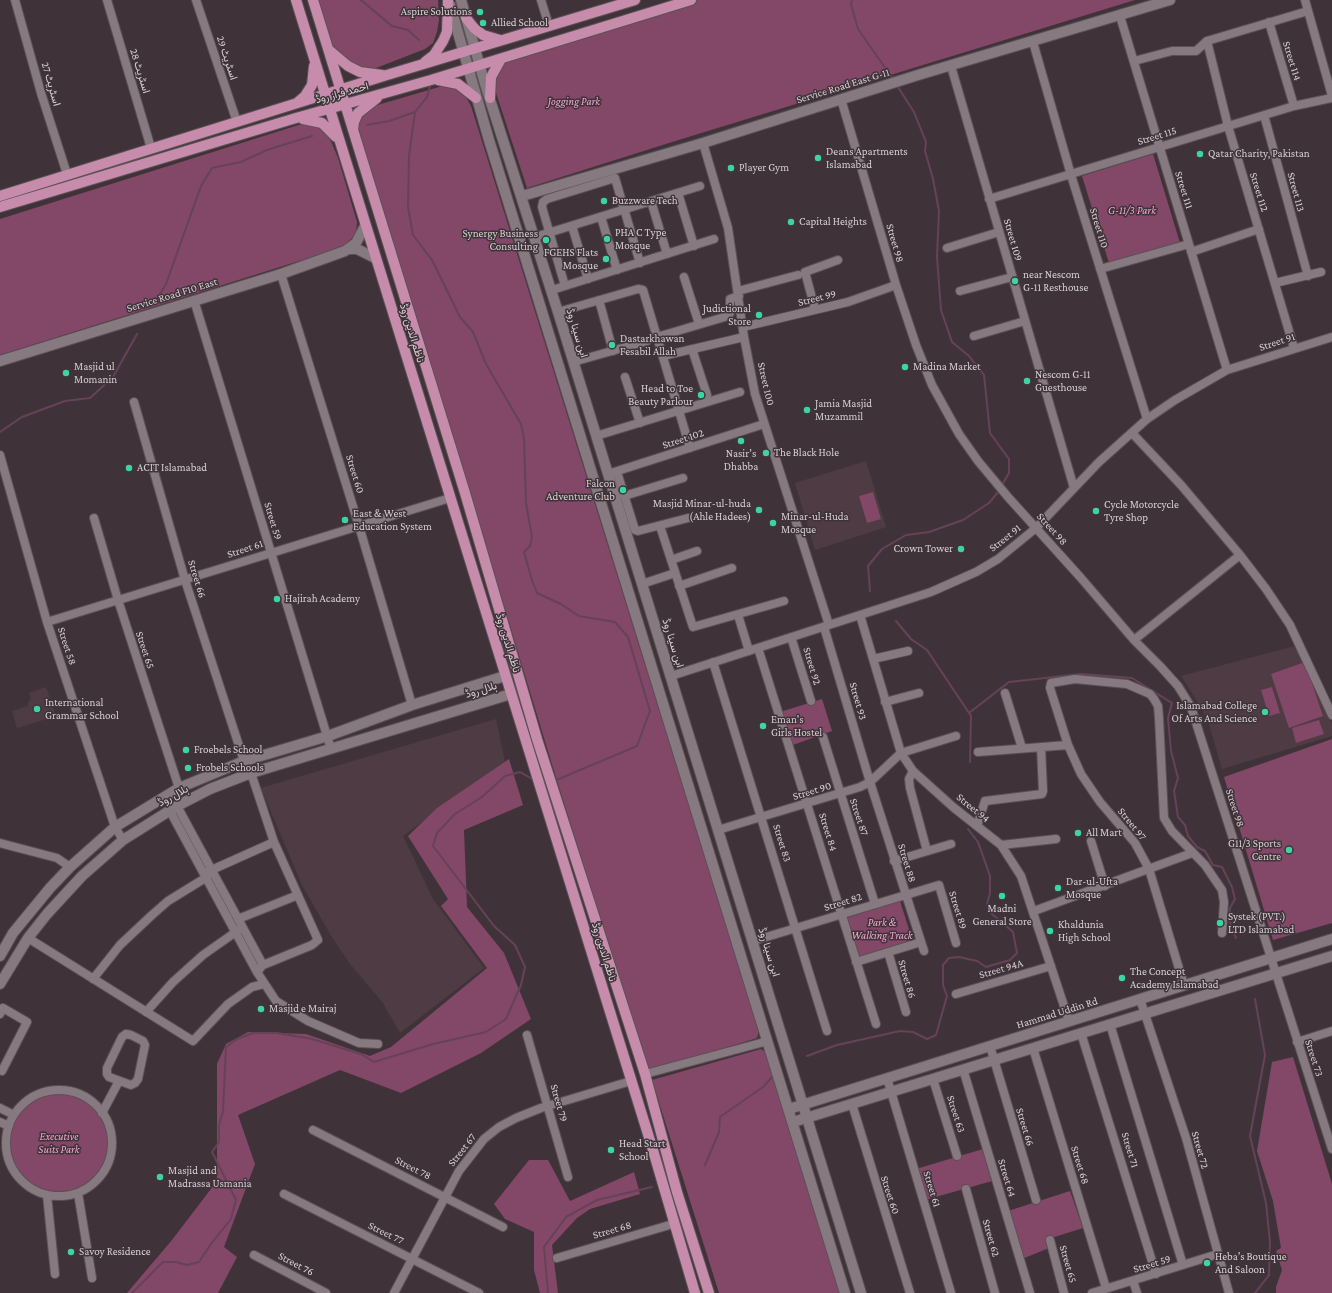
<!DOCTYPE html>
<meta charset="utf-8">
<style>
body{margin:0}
canvas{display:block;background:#3f3339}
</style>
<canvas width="1332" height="1293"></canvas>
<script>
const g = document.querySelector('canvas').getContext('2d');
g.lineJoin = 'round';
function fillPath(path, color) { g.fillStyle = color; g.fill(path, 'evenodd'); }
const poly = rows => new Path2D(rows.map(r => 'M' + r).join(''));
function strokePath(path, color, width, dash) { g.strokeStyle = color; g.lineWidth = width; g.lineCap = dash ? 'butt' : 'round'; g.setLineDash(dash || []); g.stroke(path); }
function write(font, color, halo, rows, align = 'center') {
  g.font = font + ' "Crimson Pro",Vazirmatn,serif'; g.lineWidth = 3; g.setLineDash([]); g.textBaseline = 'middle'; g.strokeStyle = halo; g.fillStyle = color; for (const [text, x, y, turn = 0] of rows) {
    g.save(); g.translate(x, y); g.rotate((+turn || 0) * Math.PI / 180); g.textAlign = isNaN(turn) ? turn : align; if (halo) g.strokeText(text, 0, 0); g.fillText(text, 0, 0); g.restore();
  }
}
const built = poly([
 [866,461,886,527,815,550,795,483],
 [1295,646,1332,723,1332,736,1222,769,1209,724,1197,701,1181,676],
 [46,687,56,716,17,728,12,711,28,706,28,702,31,699,29,693],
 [496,719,505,762,403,836,433,899,484,968,400,1033,383,1003,350,964,330,934,302,885,261,788]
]);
const green = poly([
 [317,0,438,0,439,20,437,32,433,43,425,49,371,70,347,63,332,50],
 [678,0,1135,0,672,142,527,188,485,59],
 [446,85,461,88,471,106,759,1031,757,1038,654,1070,649,1069,646,1064,558,784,463,471,383,216,356,122,374,106],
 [305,123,319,125,330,139,338,158,357,222,356,234,345,245,334,250,0,355,0,219],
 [1153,154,1180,243,1109,263,1082,176],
 [873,492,881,519,867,523,859,496],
 [1305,662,1323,716,1289,728,1271,674],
 [1272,687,1280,713,1269,716,1261,690],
 [822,699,832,731,790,746,780,712],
 [1319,720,1324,734,1296,743,1292,728],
 [1332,739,1332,923,1273,940,1224,777],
 [509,759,523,805,464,830,467,907,504,953,531,1019,481,1053,401,1093,340,1070,238,1115,255,1164,224,1247,237,1257,218,1293,127,1293,172,1240,217,1181,217,1064,226,1044,248,1032,306,1034,370,1056,391,1047,487,968,441,906,448,899,408,836,437,808],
 [900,901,913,942,859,959,846,918],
 [761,1049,767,1053,842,1293,719,1293,652,1080],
 [1293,1057,1332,1184,1332,1293,1276,1293,1276,1287,1282,1270,1276,1251,1281,1248,1273,1201,1257,1151,1272,1062],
 '10 1143a49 49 0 1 1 98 0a49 49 0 1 1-98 0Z',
 [983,1149,992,1181,925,1200,916,1169],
 [529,1160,548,1160,570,1201,634,1172,640,1194,590,1209,577,1218,552,1245,558,1293,540,1293,534,1270,534,1232,505,1219,494,1204],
 [1070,1191,1083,1228,1048,1239,1049,1248,1022,1259,1008,1211]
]);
const stream = poly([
 [361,0,392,26,408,30,419,40],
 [852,0,851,4,858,29,893,79],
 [896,84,914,112,926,142,925,151,933,179,939,211,937,257,941,310,952,342,969,356,984,375,990,433,1009,459,1009,473,1002,485],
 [430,86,427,97,415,112,409,156,408,207,413,235,432,260,460,317,473,332,486,364,521,424,524,439,526,503,532,537,530,546,524,552,532,580,537,593,561,604,579,616,615,622,628,637,650,711,637,746,554,781],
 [367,125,389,121,415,112],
 [156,301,166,284,201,186,212,168,241,162,267,150,312,136],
 [0,432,22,417,65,401,90,398,113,377,137,334],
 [870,591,868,566,882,549,906,535,929,532,963,520,989,503,999,491],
 [896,621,911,639,927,650,971,716,970,762],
 [969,713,1009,682,1081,674,1132,678,1172,703,1168,718,1171,751,1178,778,1174,791,1178,817,1185,825,1188,836,1197,847,1205,851,1213,865,1222,867,1232,887,1235,899,1230,908,1229,919,1236,938],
 [1255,999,1265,1055,1250,1136,1266,1203,1270,1242,1269,1275,1255,1293],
 [807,1056,837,1045,900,1031,913,1032,927,1039,936,1035,947,996,943,985,943,965,949,958,959,957,977,961,986,967,1010,960,1017,953,1013,932,992,914,987,904,990,893,990,876,978,842,968,829],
 [705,1165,719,1132,720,1117,763,1087,773,1076],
 [132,1293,163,1262,176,1262,187,1265,199,1262,211,1244,231,1219,236,1200,212,1152,219,1142,219,1125,223,1111,226,1047,237,1039,253,1033,277,1033,312,1039,361,1054,374,1062,433,1044,486,1032,506,1019,521,985,525,967,515,945,494,926,433,846,437,833,455,814,482,797,505,776,520,772,534,780],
 [548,1293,544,1247,566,1217,597,1200,652,1187]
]);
const minor = poly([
 [15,0,41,93,67,174],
 [107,0,151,148],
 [196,0,237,122],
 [541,0,549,26],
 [1305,0,1332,96],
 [1120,16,1227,370],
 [1269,22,1294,106],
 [1207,41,1228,126,1294,348],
 [1033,42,1071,175,1147,419],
 [1134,61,1172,51,1196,51,1207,41,1308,11],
 [951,66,1074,488],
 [841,99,896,285,916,345,932,385,959,434,978,461,1008,497,1081,578,1134,640,1160,666,1178,686,1191,707,1332,1149],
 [1264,115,1308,276],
 [703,143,728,228,744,337,755,394,829,625],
 [678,193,694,246],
 [989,199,1294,106,1332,98],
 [651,201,667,254],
 [601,217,617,270],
 [572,226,588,279],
 [535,237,700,186],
 [947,248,999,232],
 [1191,252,1259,229],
 [1100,269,1189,244],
 [281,274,359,526,412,705],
 [684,277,699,324],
 [1275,283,1321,272],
 [565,286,542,207,543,202,547,199,615,178,640,263],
 [552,290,714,239],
 [738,291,798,275],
 [960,291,1012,277],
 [194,300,331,749],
 [599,300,613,351],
 [815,309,805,272,838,260],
 [558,312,638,289,643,290,690,448],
 [743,327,848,302,896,285],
 [974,336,1025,321],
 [657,337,728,316,730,313,730,299,739,296],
 [692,349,707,395],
 [663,356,744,337],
 [573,362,647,341],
 [625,377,640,423],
 [134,402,185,580,244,761],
 [1132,433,1181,485,1240,555,1266,589,1290,625,1332,715],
 [596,436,740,392],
 [0,455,47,622,115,827,123,840],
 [617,472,635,530,638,531,688,518],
 [608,474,764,424],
 [624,496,683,478],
 [94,518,118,600,179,788],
 [660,526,693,627,784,601],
 [671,560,697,551],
 [642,584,675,573],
 [679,586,732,568],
 [738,615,749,651],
 [860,615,901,753,913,771,953,807,1001,845,1021,876,1069,1021],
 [47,622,450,498],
 [824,627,870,782,924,951],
 [791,637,811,701],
 [1134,640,1240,555],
 [758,648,876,1024],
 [873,659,908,651],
 [713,662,827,1031],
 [671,676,931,592,976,572,998,559,1036,528,1099,462,1147,419,1175,400,1227,370,1332,337],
 [1005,693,1022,748],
 [885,702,919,693],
 [823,737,875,904],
 [978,752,1068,745],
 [913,771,909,779,910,788,927,851],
 [251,773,274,842,318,940,312,945,263,965,257,972],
 [177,806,263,965],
 [170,811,257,972,276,1001,308,1021,359,1043,378,1044],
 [977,826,985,801,1042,794,1043,791,1041,747],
 [718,830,860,787,870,782,901,753,956,736],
 [1091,841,1105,886],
 [0,843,57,858,70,867],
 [1001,845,1056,839],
 [894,861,951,844],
 [207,872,274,842],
 [1034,911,1192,853],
 [238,919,298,895],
 [28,938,193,1041,228,1004,252,987,264,984],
 [753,941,939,885,956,943],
 [888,952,906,1012],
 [856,962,921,942],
 [93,979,120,945,152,915,168,901,207,877],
 [1184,985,1149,869,1135,843,1100,802,1081,774,1068,745,1050,688,1051,683,1075,679,1127,684,1150,694,1154,699,1158,706,1159,718,1164,818,1172,831,1205,865,1222,890,1224,902,1222,933],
 [956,994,1051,966],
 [1140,999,1186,1138,1229,1293],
 [146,1012,173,982,203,955,240,929],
 [0,1014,3,1008,27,1022,2,1071],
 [1110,1024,1183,1265],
 [1081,1033,1156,1274],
 [126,1034,131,1035,143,1041,145,1045,138,1079,135,1083,131,1085,109,1077,107,1074,107,1068,122,1037,126,1034],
 [527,1035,568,1177],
 [1297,1042,1332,1031],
 [990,1046,1036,1200],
 [1033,1048,1106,1288],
 [963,1069,1030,1293],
 [645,1074,768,1041],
 [887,1078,951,1293],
 [933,1079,957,1156],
 '6 1143a53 53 0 1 1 106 0a53 53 0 1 1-106 0Z',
 [852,1104,910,1293],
 [0,1108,14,1115],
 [102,1113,119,1081],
 [0,1122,9,1126],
 [313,1130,503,1227],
 [966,1189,995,1293],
 [78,1193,92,1278],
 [284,1194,479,1293],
 [47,1195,55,1274],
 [1050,1240,1064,1293],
 [254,1255,326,1293],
 [557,1258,673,1224],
 [1133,1281,1137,1293],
 [394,1293,459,1171,484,1139,499,1127,516,1118,541,1108,631,1081],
 [1092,1293,1218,1254]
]);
const tertiary = poly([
 [522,196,703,143,918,75,1170,0],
 [350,249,357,249,375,258],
 [0,361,281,274,345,251,356,243,365,226],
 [0,956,13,933,50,888,70,867,115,827,179,788,244,761,328,736,412,705,505,676],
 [0,984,28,938,47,914,82,876,123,840,177,806,210,789,251,773,511,694],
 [789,1109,1332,939],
 [793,1122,1332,956]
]);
const secondary = poly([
 [461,0,485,84,558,312,861,1293],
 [450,5,489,140,845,1293]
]);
const primary = poly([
 [296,0,652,1147,695,1293],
 [313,0,465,493,537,739,645,1074,677,1192,709,1293],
 [466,18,474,28,483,35,500,40],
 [329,50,348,66,360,72,382,75],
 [425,62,434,55,443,41,447,32,448,0],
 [438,80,458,84,476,98],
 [490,98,491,77,501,59],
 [298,102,305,96,312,85,314,66],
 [303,119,322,123,336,137],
 [353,130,354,122,358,113,377,98],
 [0,196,387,75,635,0],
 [0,207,296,118,431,80,691,0]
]);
const markers = [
 [480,12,4,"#3cd4a3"],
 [483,23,4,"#3cd4a3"],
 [1200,154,4,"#3cd4a3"],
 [818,158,4,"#3cd4a3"],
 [731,168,4,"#3cd4a3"],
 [604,201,4,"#3cd4a3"],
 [791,222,4,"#3cd4a3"],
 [607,239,4,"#3cd4a3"],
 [546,240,4,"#3cd4a3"],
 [606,259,4,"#3cd4a3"],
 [1015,281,4,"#3cd4a3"],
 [759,315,4,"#3cd4a3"],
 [612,345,4,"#3cd4a3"],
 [905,367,4,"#3cd4a3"],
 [66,373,4,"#3cd4a3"],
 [1027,381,4,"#3cd4a3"],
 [701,395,4,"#3cd4a3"],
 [807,410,4,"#3cd4a3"],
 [741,441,4,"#3cd4a3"],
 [766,453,4,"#3cd4a3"],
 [129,468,4,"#3cd4a3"],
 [623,490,4,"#3cd4a3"],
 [759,510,4,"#3cd4a3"],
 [1096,511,4,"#3cd4a3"],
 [345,520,4,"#3cd4a3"],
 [773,523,4,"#3cd4a3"],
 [961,549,4,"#3cd4a3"],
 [277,599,4,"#3cd4a3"],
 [37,709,4,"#3cd4a3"],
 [1265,712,4,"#3cd4a3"],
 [763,726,4,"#3cd4a3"],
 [186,750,4,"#3cd4a3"],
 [188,768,4,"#3cd4a3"],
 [1078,833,4,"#3cd4a3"],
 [1289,850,4,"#3cd4a3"],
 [1058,888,4,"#3cd4a3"],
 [1002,896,4,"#3cd4a3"],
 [1220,923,4,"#3cd4a3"],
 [1050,931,4,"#3cd4a3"],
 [1122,978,4,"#3cd4a3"],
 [261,1009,4,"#3cd4a3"],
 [611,1150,4,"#3cd4a3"],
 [160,1177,4,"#3cd4a3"],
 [71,1252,4,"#3cd4a3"],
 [1207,1263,4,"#3cd4a3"]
];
const poiNames = [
 ["Aspire Solutions",472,12,"right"],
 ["Allied School",491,23],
 ["Deans Apartments",826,152],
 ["Islamabad",826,165],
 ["Qatar Charity, Pakistan",1208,154],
 ["Player Gym",739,168],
 ["Buzzware Tech",612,201],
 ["Capital Heights",799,222],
 ["PHA C Type",615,233],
 ["Mosque",615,246],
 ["Synergy Business",538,234,"right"],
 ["Consulting",538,247,"right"],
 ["FGEHS Flats",598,253,"right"],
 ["Mosque",598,266,"right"],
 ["near Nescom",1023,275],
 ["G-11 Resthouse",1023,288],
 ["Judictional",751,309,"right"],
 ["Store",751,322,"right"],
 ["Dastarkhawan",620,339],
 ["Fesabil Allah",620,352],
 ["Masjid ul",74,367],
 ["Momanin",74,380],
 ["Madina Market",913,367],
 ["Nescom G-11",1035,375],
 ["Guesthouse",1035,388],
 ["Head to Toe",693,389,"right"],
 ["Beauty Parlour",693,402,"right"],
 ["Jamia Masjid",815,404],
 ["Muzammil",815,417],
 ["The Black Hole",774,453],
 ["Nasir’s",741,454,"center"],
 ["Dhabba",741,467,"center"],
 ["ACIT Islamabad",137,468],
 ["Falcon",615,484,"right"],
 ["Adventure Club",615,497,"right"],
 ["Masjid Minar-ul-huda",751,504,"right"],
 ["(Ahle Hadees)",751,517,"right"],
 ["Cycle Motorcycle",1104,505],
 ["Tyre Shop",1104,518],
 ["East & West",353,514],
 ["Education System",353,527],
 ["Minar-ul-Huda",781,517],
 ["Mosque",781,530],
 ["Crown Tower",953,549,"right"],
 ["Hajirah Academy",285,599],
 ["International",45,703],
 ["Grammar School",45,716],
 ["Islamabad College",1257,706,"right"],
 ["Of Arts And Science",1257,719,"right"],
 ["Eman's",771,720],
 ["Girls Hostel",771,733],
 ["Froebels School",194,750],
 ["Frobels Schools",196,768],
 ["All Mart",1086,833],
 ["G11/3 Sports",1281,844,"right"],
 ["Centre",1281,857,"right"],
 ["Dar-ul-Ufta",1066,882],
 ["Mosque",1066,895],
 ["Madni",1002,909,"center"],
 ["General Store",1002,922,"center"],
 ["Systek (PVT.)",1228,917],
 ["LTD Islamabad",1228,930],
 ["Khaldunia",1058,925],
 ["High School",1058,938],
 ["The Concept",1130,972],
 ["Academy Islamabad",1130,985],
 ["Masjid e Mairaj",269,1009],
 ["Head Start",619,1144],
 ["School",619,1157],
 ["Masjid and",168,1171],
 ["Madrassa Usmania",168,1184],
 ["Savoy Residence",79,1252],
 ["Heba’s Boutique",1215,1257],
 ["And Saloon",1215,1270]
];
const streetNames = [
 ["اسٹریٹ 29",227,58,72],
 ["Street 114",1292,61,73],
 ["اسٹریٹ 28",140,71,73],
 ["اسٹریٹ 27",51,84,74],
 ["Service Road East G-11",843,86,-17],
 ["احمد فراز روڈ",342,93,-15],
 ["Street 115",1157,136,-17],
 ["Street 111",1184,190,73],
 ["Street 112",1259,192,73],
 ["Street 113",1296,192,75],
 ["Street 110",1099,228,73],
 ["Street 109",1013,240,74],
 ["Street 98",895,243,74],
 ["Service Road F10 East",172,295,-17],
 ["Street 99",817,298,-14],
 ["ناظم الدین روڈ",412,333,73],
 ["ابن سینا روڈ",577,333,73],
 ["Street 91",1277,342,-18],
 ["Street 100",766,384,77],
 ["Street 102",683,439,-18],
 ["Street 60",355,474,73],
 ["Street 59",273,521,73],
 ["Street 98",1052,529,48],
 ["Street 91",1005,538,-38],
 ["Street 61",245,549,-18],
 ["Street 66",197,579,73],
 ["ناظم الدین روڈ",508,643,73],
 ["ابن سینا روڈ",673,643,73],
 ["Street 58",67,646,72],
 ["Street 65",145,650,72],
 ["Street 92",812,666,73],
 ["ہلال روڈ",481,690,-17],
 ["Street 93",858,701,74],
 ["Street 90",812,791,-17],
 ["ہلال روڈ",173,796,-29],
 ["Street 94",973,808,39],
 ["Street 98",1235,808,72],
 ["Street 87",859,817,72],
 ["Street 97",1132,824,51],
 ["Street 84",828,832,73],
 ["Street 83",782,843,73],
 ["Street 88",907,863,73],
 ["Street 82",843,902,-17],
 ["Street 89",958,910,73],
 ["ناظم الدین روڈ",604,952,73],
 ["ابن سینا روڈ",769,952,73],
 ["Street 94A",1001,969,-16],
 ["Street 86",907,979,74],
 ["Hammad Uddin Rd",1057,1013,-17],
 ["Street 73",1314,1058,72],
 ["Street 79",559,1103,74],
 ["Street 63",956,1114,72],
 ["Street 66",1025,1127,73],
 ["Street 67",462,1150,-52],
 ["Street 71",1130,1150,73],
 ["Street 72",1200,1150,74],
 ["Street 68",1080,1165,73],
 ["Street 78",413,1168,27],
 ["Street 64",1007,1178,73],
 ["Street 61",932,1189,73],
 ["Street 60",890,1195,72],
 ["Street 68",612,1230,-16],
 ["Street 77",386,1233,26],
 ["Street 62",991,1238,74],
 ["Street 76",296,1264,28],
 ["Street 65",1068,1264,74],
 ["Street 59",1152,1264,-17]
];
const parkNames = [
 ["Jogging Park",574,102],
 ["G-11/3 Park",1132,211],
 ["Park &",882,923],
 ["Walking Track",882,936],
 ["Executive",59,1137],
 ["Suits Park",59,1150]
];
fillPath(built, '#4e3b44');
fillPath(green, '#834768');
strokePath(stream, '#664258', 2);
strokePath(minor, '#5b5155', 10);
strokePath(tertiary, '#5b5155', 12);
strokePath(secondary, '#5b5155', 12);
strokePath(primary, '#5b5155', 12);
strokePath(minor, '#877980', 8);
strokePath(tertiary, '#877980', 10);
strokePath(secondary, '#877980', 10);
strokePath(primary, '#c78cac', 10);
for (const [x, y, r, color] of markers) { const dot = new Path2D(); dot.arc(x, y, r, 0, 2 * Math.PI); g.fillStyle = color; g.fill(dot); strokePath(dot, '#3f3339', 1.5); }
write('11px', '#d7cfd2', '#3f3339', poiNames, 'left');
write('11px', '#d7cfd2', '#3f3339', streetNames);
write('italic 11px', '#f7a7d1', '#3f3339', parkNames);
</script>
